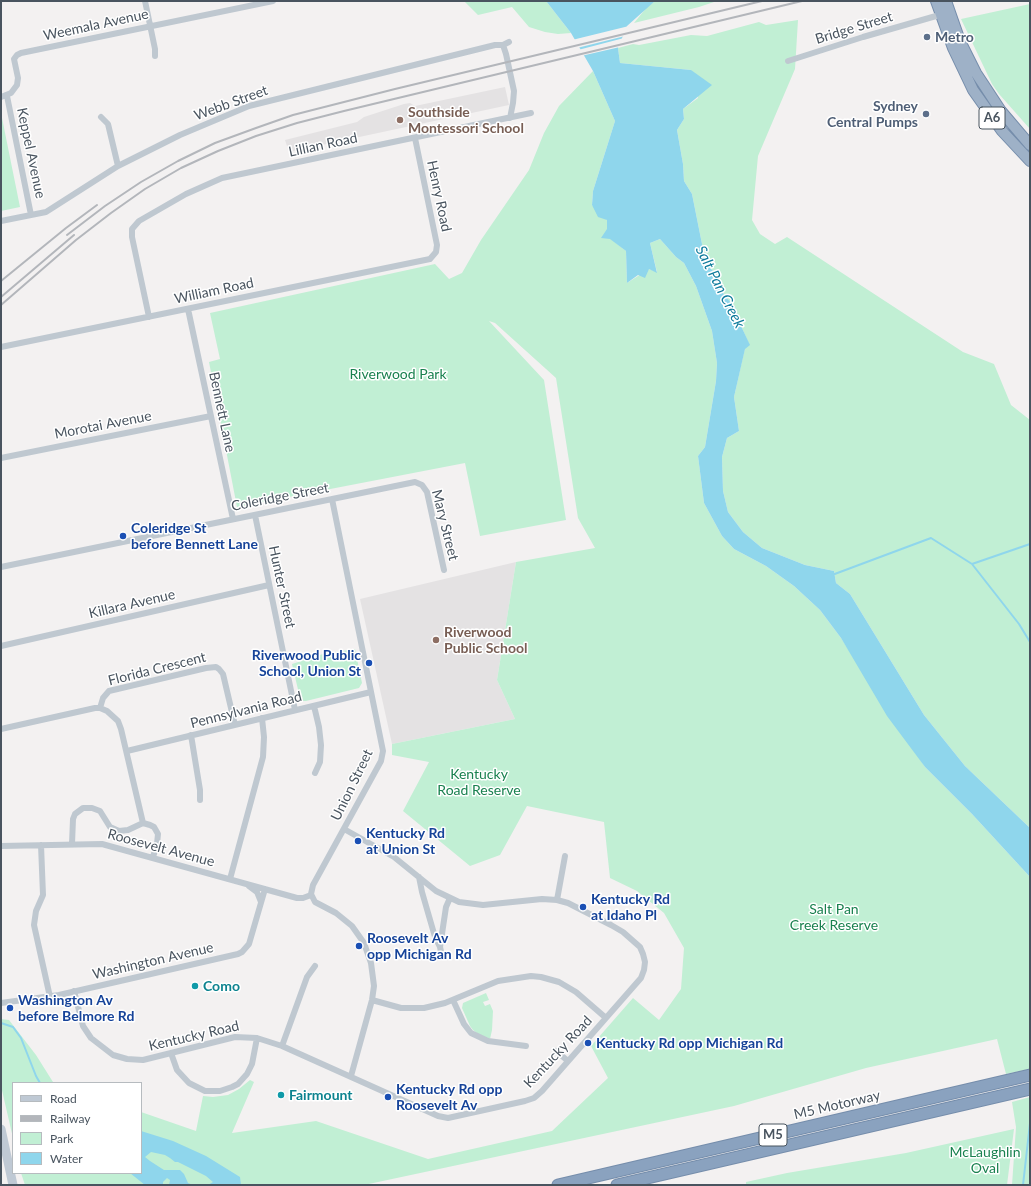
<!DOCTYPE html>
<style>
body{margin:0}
#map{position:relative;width:1031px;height:1186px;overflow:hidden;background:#f3f1f1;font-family:Lato,sans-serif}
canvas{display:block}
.frame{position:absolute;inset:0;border:2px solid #49545f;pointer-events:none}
.legend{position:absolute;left:12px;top:1082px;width:130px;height:92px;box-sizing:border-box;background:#fff;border:1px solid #b6bbbf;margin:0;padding:5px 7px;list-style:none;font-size:12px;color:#49545f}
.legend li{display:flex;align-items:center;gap:8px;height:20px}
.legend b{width:20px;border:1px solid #b6bbbf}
</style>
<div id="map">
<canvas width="1031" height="1186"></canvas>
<div class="frame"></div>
<ul class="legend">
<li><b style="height:5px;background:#bfc9d4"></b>Road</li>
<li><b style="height:5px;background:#b3b6bb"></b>Railway</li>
<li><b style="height:11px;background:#c1efd4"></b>Park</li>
<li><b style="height:11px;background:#8fd6ec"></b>Water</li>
</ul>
</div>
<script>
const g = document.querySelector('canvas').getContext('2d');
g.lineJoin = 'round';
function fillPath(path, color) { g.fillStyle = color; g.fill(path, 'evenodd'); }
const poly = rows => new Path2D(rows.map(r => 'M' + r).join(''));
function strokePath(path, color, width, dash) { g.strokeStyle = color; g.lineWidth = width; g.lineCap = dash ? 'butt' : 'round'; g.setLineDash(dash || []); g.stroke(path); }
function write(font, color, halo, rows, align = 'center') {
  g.font = font + ' Lato,sans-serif'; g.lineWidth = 3; g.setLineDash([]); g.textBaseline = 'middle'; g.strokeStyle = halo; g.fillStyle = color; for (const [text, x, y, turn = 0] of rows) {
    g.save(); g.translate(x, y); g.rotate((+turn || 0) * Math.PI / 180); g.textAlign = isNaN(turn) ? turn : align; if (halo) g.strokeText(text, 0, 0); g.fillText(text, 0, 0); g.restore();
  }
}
const education = poly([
 [505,87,509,105,289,152,285,140,357,122,364,117,404,104,410,103,415,106],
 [516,562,497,680,515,719,392,744,360,599]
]);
const green = poly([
 [464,1,546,1,571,33,558,34,545,32,529,27,512,7,478,15],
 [655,1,717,1,699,7,634,23,647,7],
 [1030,4,1030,129,999,94,992,84,961,19],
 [798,20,795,69,758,156,752,220,760,234,775,244,787,237,963,352,994,364,1011,405,1030,420,1030,828,965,766,924,715,850,594,836,583,834,571,805,565,762,548,743,532,728,512,723,491,722,457,727,438,739,431,734,397,745,348,749,344,742,328,735,307,724,295,715,273,706,264,692,194,684,181,683,164,677,130,684,119,683,109,698,98,691,70,620,63,618,48,633,44,639,45,691,35,707,36,759,22,766,25],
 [593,71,615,121,593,191,592,205,607,220,607,229,610,238,626,251,627,283,649,269,657,272,650,243,660,239,676,257,684,263,696,286,712,331,717,363,716,381,705,447,698,456,704,503,722,536,734,549,766,566,794,586,820,610,841,638,925,767,972,814,1030,877,1030,1069,1006,1074,997,1039,866,1068,734,1106,364,1185,25,1185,21,1173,141,1173,141,1112,196,1131,203,1096,213,1097,228,1095,239,1089,250,1080,254,1082,232,1133,316,1121,428,1159,552,1131,608,1078,591,1046,633,998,659,1020,681,989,684,948,664,913,637,891,610,878,604,822,527,806,500,855,470,866,403,811,429,762,392,755,392,744,515,719,497,680,516,562,595,548,578,518,556,378,495,323,489,321,544,380,566,520,480,536,465,463,237,507,209,362,220,359,210,313,435,264,449,279,462,273,481,240,529,170,544,133,559,106],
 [1,113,20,207,1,211],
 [355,649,362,683,359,688,306,701,303,701,300,698,292,664,323,654],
 [486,993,489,1000,483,1002,485,1006,490,1004,493,1011,492,1030,490,1039,478,1034,473,1030,470,1026,462,1008,463,1003],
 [1,1019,9,1020,36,1055,53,1082,56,1083,13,1083,13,1138,1,1086],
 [1030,1097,1030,1185,1012,1185,1016,1127,1012,1102],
 [1014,1129,1007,1185,746,1185,746,1182,787,1173,906,1153]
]);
const water = poly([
 [546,1,655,1,627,26,618,48,620,63,691,70,712,85,683,109,684,119,677,130,683,164,684,181,692,194,706,264,715,273,724,295,735,307,742,328,750,345,745,349,734,397,739,431,727,438,722,457,723,491,728,512,743,532,762,548,805,565,834,571,836,583,850,594,924,715,965,766,1030,828,1030,877,972,814,925,767,887,716,841,638,820,610,794,586,766,566,734,549,722,536,704,503,698,456,705,447,716,381,717,363,712,331,696,286,684,263,676,257,660,239,650,243,657,273,649,269,645,278,638,275,627,283,626,251,610,239,601,238,607,229,607,220,598,217,592,205,593,191,615,121,593,71,571,33],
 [141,1131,173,1141,206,1156,240,1177,241,1185,208,1185,213,1182,206,1176,178,1162,175,1162,170,1158,165,1155,151,1152,145,1157,150,1161,164,1170,180,1170,184,1174,188,1183,193,1185,169,1185,170,1180,167,1178,163,1182,163,1185,145,1185,130,1173,141,1173]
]);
const pier = poly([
 [629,26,625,36,577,48,572,40],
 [624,38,620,47,581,56,578,50]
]);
const stream = poly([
 [972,564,1030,544],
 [832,575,931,538,972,564,1019,624,1030,642],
 [1,1023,13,1027,21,1038,36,1076,40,1083],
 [1023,1185,1030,1123]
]);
const minor = poly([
 [145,1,155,49,155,56],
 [503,45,506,54,514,91,513,103,510,118],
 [788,61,863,37,943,14],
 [7,96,31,215],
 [1,97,11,93,17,85,18,78,14,59,17,55,21,53,273,1],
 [101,117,108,124,118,166],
 [1,221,46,212,118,166,180,135,249,106,495,45,503,45,509,42],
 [188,309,233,519],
 [149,317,132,237,132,229,139,221,186,194,222,178,531,113],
 [1,347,430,259,436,252,437,245,415,138],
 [1,458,211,416],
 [332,499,383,751,381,761,313,885,311,894,315,902,336,913,352,926,364,943,371,963,374,986,372,1000,351,1076],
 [255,515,295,710],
 [1,567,415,482,422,485,427,492,444,570],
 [1,646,269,585],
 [314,706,319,727,321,745,320,762,315,773],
 [100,708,103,698,109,691,206,668,216,667,219,669,223,674,235,725],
 [1,729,95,708,100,708,107,711,118,721,121,729,143,823,128,830,119,831,110,827,100,811,92,808,83,808,75,814,73,819,72,844],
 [191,735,200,790,200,800],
 [127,751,371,692],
 [143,823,150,825,154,827,158,834,157,844,153,857],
 [41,845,43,895,36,911,34,925,50,997],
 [1,846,102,844,297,898,303,898,311,895],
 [419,877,422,892,435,937,440,947,442,956],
 [230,879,263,757,264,737,262,718],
 [249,886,257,892,261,902],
 [557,900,565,856],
 [440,947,446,907,450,898],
 [74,991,83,1026,91,1038,113,1055,127,1059,143,1060,235,1037,257,1038,282,1046,438,1116,448,1118,525,1101,534,1098,542,1091,641,978,644,970,645,962,643,954,640,947,623,932,611,925,568,903,557,900,542,899,483,905,459,902,436,891,394,857,344,829],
 [372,1000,401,1008,424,1008,445,1003,498,981,531,976,541,977,559,982,576,992,606,1018],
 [453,1000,464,1024,471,1033,488,1041,526,1046],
 [1,1003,59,995,238,954,242,952,249,944,265,889],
 [282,1046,307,977,315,966],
 [556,1051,568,1061],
 [171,1053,177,1070,189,1083,205,1091,220,1091,232,1087,238,1084,247,1074,252,1064,257,1038]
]);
const secondary = poly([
 [1,1129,13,1185]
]);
const trunk = poly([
 [936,1,953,48,973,90,1002,131,1030,161],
 [946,1,960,41,976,73,1001,111,1030,145]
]);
const motorway = poly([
 [558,1185,1030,1075],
 [617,1185,1030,1089]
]);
const rail = poly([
 [67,235,105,206,141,182,178,161,215,143,256,128,293,115,395,89,762,1],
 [1,281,66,228,97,205],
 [1,297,74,235],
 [1,305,76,240,111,213,145,189,181,168,218,151,256,136,297,123,344,111,802,1]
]);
const markers = [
 [927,37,4,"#5c6f8a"],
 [926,114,4,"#5c6f8a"],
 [400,120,4,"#8d6e63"],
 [123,536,4,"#1a4fb4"],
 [436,640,4,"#8d6e63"],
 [369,663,4,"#1a4fb4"],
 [358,841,4,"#1a4fb4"],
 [583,907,4,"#1a4fb4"],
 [359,946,4,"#1a4fb4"],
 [195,986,4,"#0f9aa8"],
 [10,1008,4,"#1a4fb4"],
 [588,1043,4,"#1a4fb4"],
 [281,1095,4,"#0f9aa8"],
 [388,1097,4,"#1a4fb4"]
];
const shields = [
 [992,118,26],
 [773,1135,28]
];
const shieldNames = [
 ["A6",992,118],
 ["M5",773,1135]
];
const streetNames = [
 ["Weemala Avenue",96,25,-12],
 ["Bridge Street",854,28,-17],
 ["Webb Street",231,103,-20],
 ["Lillian Road",323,145,-12],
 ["Keppel Avenue",31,153,78],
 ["Henry Road",439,196,78],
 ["William Road",214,291,-12],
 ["Bennett Lane",222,412,78],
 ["Morotai Avenue",103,425,-11],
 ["Coleridge Street",280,497,-11],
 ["Mary Street",445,525,76],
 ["Hunter Street",282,587,78],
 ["Killara Avenue",132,604,-13],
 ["Florida Crescent",157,669,-14],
 ["Pennsylvania Road",246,710,-14],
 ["Union Street",352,785,-64],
 ["Roosevelt Avenue",161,848,15],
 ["Washington Avenue",153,961,-13],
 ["Kentucky Road",194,1036,-13],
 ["Kentucky Road",558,1052,-47],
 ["M5 Motorway",837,1105,-13]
];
const serviceNames = [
 ["Metro",935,37],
 ["Sydney",918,106,"right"],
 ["Central Pumps",918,122,"right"]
];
const educationNames = [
 ["Southside",408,112],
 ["Montessori School",408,128],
 ["Riverwood",444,632],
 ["Public School",444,648]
];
const parkNames = [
 ["Riverwood Park",398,374],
 ["Kentucky",479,774],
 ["Road Reserve",479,790],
 ["Salt Pan",834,909],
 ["Creek Reserve",834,925],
 ["McLaughlin",985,1152],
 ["Oval",985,1168]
];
const transitNames = [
 ["Coleridge St",131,528],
 ["before Bennett Lane",131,544],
 ["Riverwood Public",361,655,"right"],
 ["School, Union St",361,671,"right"],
 ["Kentucky Rd",366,833],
 ["at Union St",366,849],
 ["Kentucky Rd",591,899],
 ["at Idaho Pl",591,915],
 ["Roosevelt Av",367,938],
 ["opp Michigan Rd",367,954],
 ["Washington Av",18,1000],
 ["before Belmore Rd",18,1016],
 ["Kentucky Rd opp Michigan Rd",596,1043],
 ["Kentucky Rd opp",396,1089],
 ["Roosevelt Av",396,1105]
];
const cultureNames = [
 ["Como",203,986],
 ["Fairmount",289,1095]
];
const waterNames = [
 ["Salt Pan Creek",720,287,63]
];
fillPath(education, '#e4e2e3');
fillPath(green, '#c1efd4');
fillPath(water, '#8fd6ec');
fillPath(pier, '#f3f1f1');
strokePath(stream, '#8fd6ec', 2);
strokePath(trunk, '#758dab', 12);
strokePath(motorway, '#758dab', 13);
strokePath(minor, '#bfc8d0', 6);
strokePath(secondary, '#bfc9d4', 9);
strokePath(trunk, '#9eb1c7', 10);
strokePath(motorway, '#8aa2bf', 11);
strokePath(rail, '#b3b6bb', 2);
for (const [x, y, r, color] of markers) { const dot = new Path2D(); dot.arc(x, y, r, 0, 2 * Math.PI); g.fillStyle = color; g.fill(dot); strokePath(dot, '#fff', 1.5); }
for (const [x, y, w] of shields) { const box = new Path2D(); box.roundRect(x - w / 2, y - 11, w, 22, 3); g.fillStyle = '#fff'; g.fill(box); strokePath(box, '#49545f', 1); }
write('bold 13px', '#49545f', null, shieldNames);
write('14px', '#49545f', '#fff', streetNames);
write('bold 14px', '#4e5e75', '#fff', serviceNames, 'left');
write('bold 14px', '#785e54', '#fff', educationNames, 'left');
write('14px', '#19814f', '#fff', parkNames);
write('bold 14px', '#164399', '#fff', transitNames, 'left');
write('bold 14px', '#0d838f', '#fff', cultureNames, 'left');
write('italic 15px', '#0e7b9c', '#fff', waterNames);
</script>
